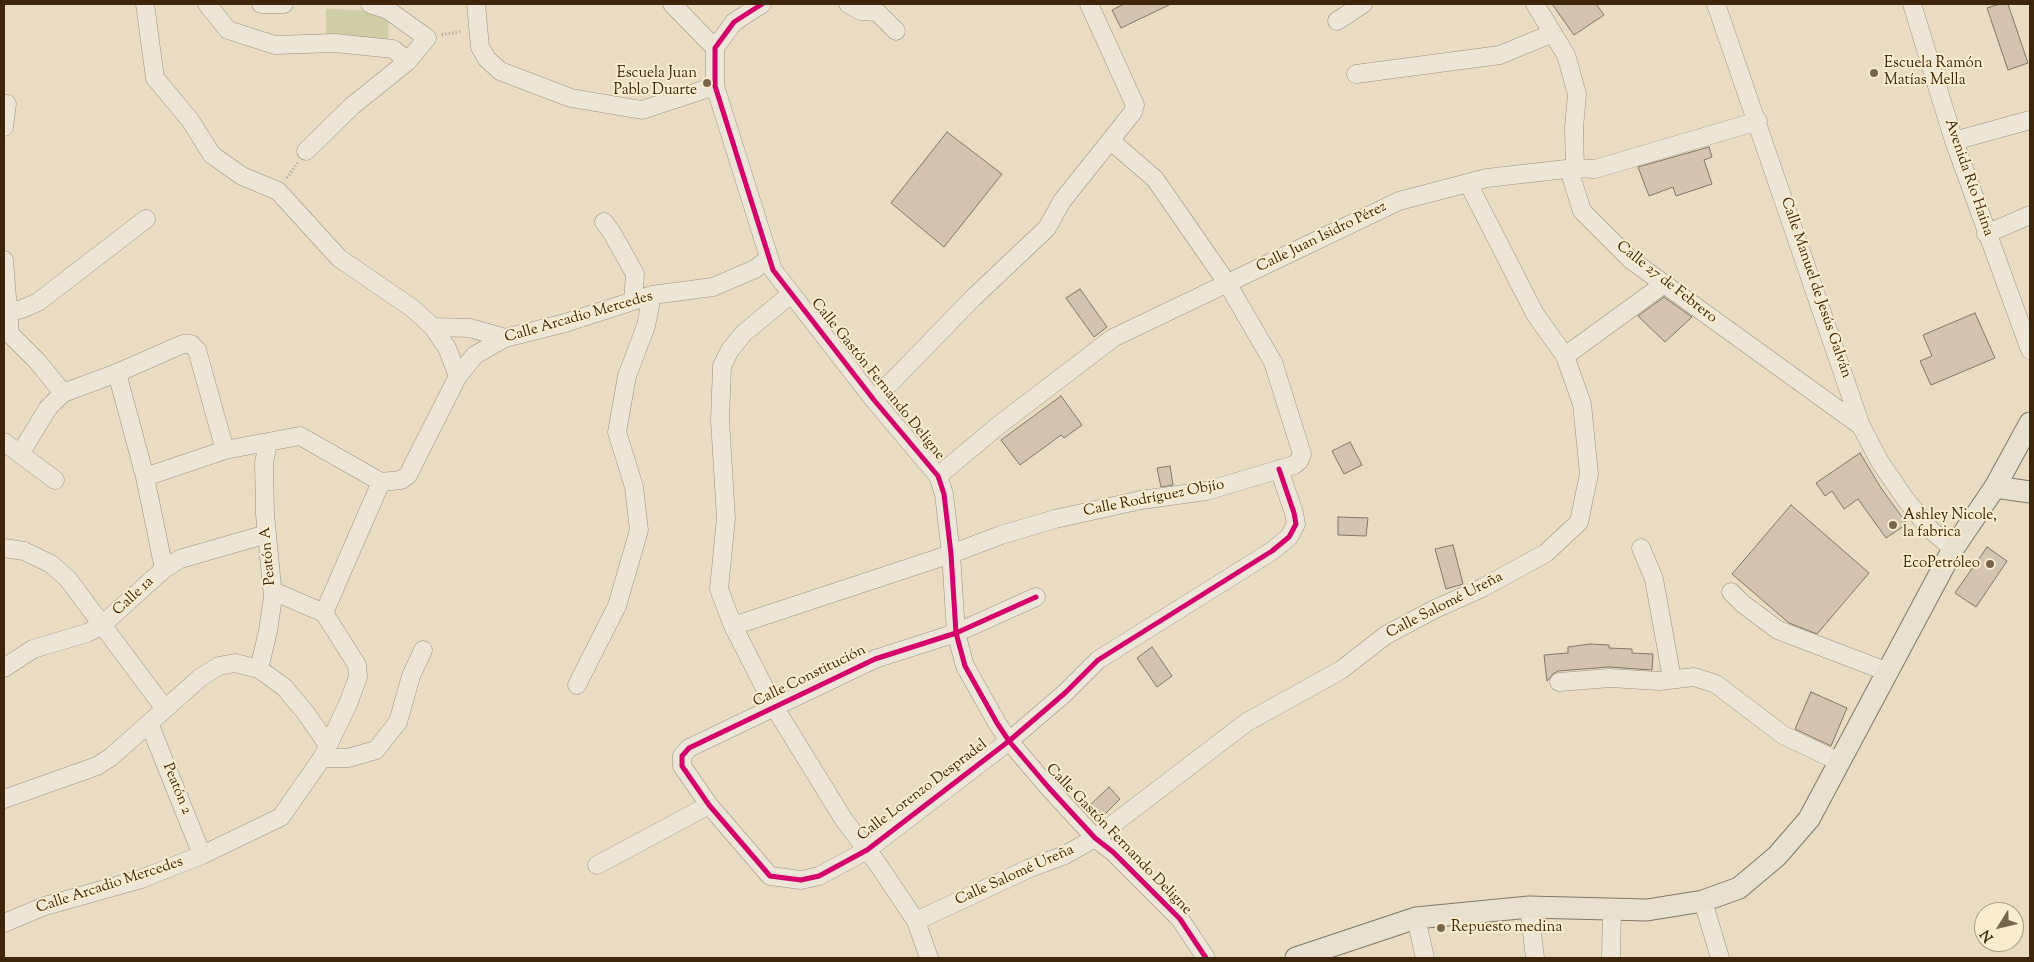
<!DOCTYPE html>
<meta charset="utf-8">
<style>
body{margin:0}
#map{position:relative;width:2034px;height:962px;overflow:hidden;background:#e9dcc3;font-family:"Sorts Mill Goudy",serif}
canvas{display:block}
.frame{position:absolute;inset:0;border:5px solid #3c250b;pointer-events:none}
.north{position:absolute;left:1974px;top:902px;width:50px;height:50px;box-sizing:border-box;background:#faecce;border:1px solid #ae9c80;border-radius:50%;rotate:234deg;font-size:14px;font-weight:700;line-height:20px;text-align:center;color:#3c250b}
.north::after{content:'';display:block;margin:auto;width:18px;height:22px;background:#79654b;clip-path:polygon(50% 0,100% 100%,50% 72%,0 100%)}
</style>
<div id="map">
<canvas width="2034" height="962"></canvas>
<div class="frame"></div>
<div class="north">N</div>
</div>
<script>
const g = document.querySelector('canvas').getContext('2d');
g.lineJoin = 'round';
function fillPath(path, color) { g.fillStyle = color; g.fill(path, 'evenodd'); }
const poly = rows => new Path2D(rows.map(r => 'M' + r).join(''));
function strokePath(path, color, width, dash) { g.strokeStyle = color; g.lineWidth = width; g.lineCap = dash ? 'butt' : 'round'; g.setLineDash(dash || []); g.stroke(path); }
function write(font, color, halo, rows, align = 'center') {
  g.font = font + ' "Sorts Mill Goudy",serif'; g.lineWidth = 4; g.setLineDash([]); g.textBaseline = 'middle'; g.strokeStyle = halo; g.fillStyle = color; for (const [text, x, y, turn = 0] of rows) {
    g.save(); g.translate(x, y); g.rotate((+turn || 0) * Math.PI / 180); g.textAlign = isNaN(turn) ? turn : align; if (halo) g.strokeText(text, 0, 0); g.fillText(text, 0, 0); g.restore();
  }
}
const green = poly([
 [326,9,389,11,388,42,326,40]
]);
const building = poly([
 [1124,4,1171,4,1121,28,1112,10,1124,4],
 [1552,4,1596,4,1604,15,1574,35,1552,4],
 [2000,4,2008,4,2028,63,2008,70,1987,8,2000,4],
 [947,132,1002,174,944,247,891,203,947,132],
 [1709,147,1712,157,1704,160,1712,184,1676,196,1673,187,1649,196,1638,167,1709,147],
 [1080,289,1107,327,1094,337,1066,298,1080,289],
 [1664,297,1692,317,1665,342,1638,316,1664,297],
 [1975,313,1995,358,1931,385,1920,361,1932,356,1923,335,1975,313],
 [1061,396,1082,425,1064,438,1061,435,1020,465,1001,440,1061,396],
 [1350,442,1362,465,1344,474,1332,451,1350,442],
 [1860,453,1881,488,1907,524,1886,538,1858,499,1844,509,1832,491,1825,496,1816,483,1860,453],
 [1170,466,1173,485,1161,487,1157,468,1170,466],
 [1791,505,1869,573,1817,634,1789,623,1732,574,1791,505],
 [1338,517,1368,518,1366,536,1338,535,1338,517],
 [1453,545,1463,584,1446,589,1435,549,1453,545],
 [1987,547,2007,561,1976,607,1955,593,1987,547],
 [1590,644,1609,645,1609,648,1632,649,1632,653,1653,654,1652,670,1609,667,1558,671,1553,674,1547,681,1544,655,1568,653,1568,647,1590,644],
 [1152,647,1172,676,1157,687,1137,658,1152,647],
 [1811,692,1847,708,1831,746,1795,729,1811,692],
 [1109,787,1120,799,1101,818,1089,806,1109,787]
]);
const path = poly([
 [442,35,462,31],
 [287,178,298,162]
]);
const minor = poly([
 [145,4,155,78,190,120,212,155,242,176,278,191,339,258,412,308,433,327,447,348,458,376],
 [207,4,228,30,275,45,335,43,393,49,408,61],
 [261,4,284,4],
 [476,4,480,47,487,59,500,71,571,98,642,110,715,86],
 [672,4,715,48],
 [762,4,734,22,715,48,715,86,773,270,874,400,938,476,944,494,951,554,956,633,965,666,997,723,1009,741,1049,788,1095,838,1113,852,1180,919,1206,958],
 [848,4,861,11,877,12,896,31],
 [1535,4,1566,55,1577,94,1574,128,1575,168,1572,179,1582,211,1631,260,1861,426],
 [1716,4,1861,426,1880,462,1906,500,1930,529,1953,549],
 [1912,4,1954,141,2030,350],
 [1337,21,1363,4],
 [1356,74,1500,55,1553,33],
 [4,127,7,104],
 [1954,141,2030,120],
 [306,151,352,106,408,61,427,38,388,10,370,4],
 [604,222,612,233,635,274,633,301],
 [1986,234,2030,215],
 [4,260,10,334,38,362,63,393],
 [791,294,744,333,730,350,722,366,720,420,726,518,719,589,733,626,775,708,844,820,877,863,916,921,929,958],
 [9,312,22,309,38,302,146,219],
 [433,327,470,328,505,338],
 [1565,356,1664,284],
 [117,373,145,477,164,569],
 [874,400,973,298,1047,228,1062,201,1133,112,1135,105,1089,4],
 [4,442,55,480],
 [20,454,48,408,63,393,117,373,183,344,191,344,197,350,225,450],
 [938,476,999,425,1113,338,1399,201,1487,178,1575,168,1595,169,1758,121],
 [145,477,225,450,300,436,381,482],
 [4,548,24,551,51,564,68,579,165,709],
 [1641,548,1654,579,1672,679],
 [1731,592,1743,604,1778,630,1888,672],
 [1036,597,956,633,875,659,689,748,682,756,682,766,709,805,770,876,801,880,819,876,867,850,1009,741,1065,693,1098,660,1272,551,1289,537,1296,524,1294,513,1279,469],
 [324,613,381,482,401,480,408,475,458,376,475,355,505,338,565,323,652,295,713,287,755,269,769,258],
 [733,626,951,554,1001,535,1055,519,1141,500,1206,491,1294,465,1299,461,1302,454,1273,362,1227,283,1155,179,1111,141],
 [4,668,33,649,87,633,102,625,164,569,180,559,267,534],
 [259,669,268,631,273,597,265,514,264,463,268,443],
 [1559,682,1610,678,1659,681,1694,677,1716,684,1783,735,1840,762],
 [577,685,617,606,639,530,634,487,617,432,627,376,646,326,652,295],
 [149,723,202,855],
 [322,758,348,758,376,750,398,722,411,676,423,650],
 [4,799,97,766,111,757,201,677,219,666,235,663,259,669,284,687,305,712,328,745],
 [597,865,709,805],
 [1703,901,1720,958],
 [1529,907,1535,958],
 [1416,918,1425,958],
 [916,921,1030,868,1065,855,1095,838,1247,722,1341,670,1386,635,1435,609,1482,588,1546,553,1579,522,1589,474,1582,404,1565,356,1535,314,1468,183],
 [4,923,45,906,141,879,202,855,281,817,322,758,348,704,358,677,357,665,324,613,273,591],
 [1611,958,1612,909]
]);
const major = poly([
 [1995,487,2030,492],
 [1296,958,1416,918,1529,907,1647,910,1703,901,1739,888,1777,856,1809,819,1953,549,1995,487,2030,423]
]);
const cycleway = poly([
 [762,4,734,22,715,48,715,86,773,270,874,400,938,476,944,494,951,554,956,633,965,666,997,723,1009,741,1049,788,1095,838,1113,852,1180,919,1206,958],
 [1036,597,956,633,875,659,689,748,682,756,682,766,709,805,770,876,801,880,819,876,867,850,1009,741,1065,693,1098,660,1272,551,1289,537,1296,524,1294,513,1279,469]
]);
const markers = [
 [1874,73,5,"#79654b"],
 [707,83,5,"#79654b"],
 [1893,525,5,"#79654b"],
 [1990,564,5,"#79654b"],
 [1441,928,5,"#79654b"]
];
const poiNames = [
 ["Escuela Ramón",1884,64],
 ["Matías Mella",1884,81],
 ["Escuela Juan",697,74,"right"],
 ["Pablo Duarte",697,91,"right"],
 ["Ashley Nicole,",1903,516],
 ["la fabrica",1903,533],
 ["EcoPetróleo",1980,564,"right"],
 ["Repuesto medina",1451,928]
];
const streetNames = [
 ["Avenida Río Haina",1968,178,71],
 ["Calle Juan Isidro Pérez",1322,238,-26],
 ["Calle 27 de Febrero",1666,283,38],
 ["Calle Manuel de Jesús Galván",1815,288,71],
 ["Calle Arcadio Mercedes",579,318,-16],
 ["Calle Gastón Fernando Deligne",877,380,51],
 ["Calle Rodríguez Objío",1154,499,-11],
 ["Peatón A",269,556,-95],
 ["Calle 1a",134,597,-43],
 ["Calle Salomé Ureña",1445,606,-27],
 ["Calle Constitución",810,677,-26],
 ["Peatón 2",176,789,68],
 ["Calle Lorenzo Despradel",923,791,-37],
 ["Calle Gastón Fernando Deligne",1118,840,46],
 ["Calle Salomé Ureña",1015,876,-24],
 ["Calle Arcadio Mercedes",110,886,-18]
];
fillPath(green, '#d0cea6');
fillPath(building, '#d4c3b0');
strokePath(building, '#817767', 1);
strokePath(minor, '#9a907f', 19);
strokePath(major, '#817767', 23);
strokePath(path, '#aaa397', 3, [1, 2.5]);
strokePath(minor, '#ece5d8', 18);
strokePath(major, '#e8e1d2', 21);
strokePath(cycleway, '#d6006c', 5);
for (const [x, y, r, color] of markers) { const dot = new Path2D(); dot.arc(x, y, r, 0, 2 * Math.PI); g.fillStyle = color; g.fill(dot); strokePath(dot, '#faecce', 2); }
write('15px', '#3c250b', '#faecce', poiNames, 'left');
write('15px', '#3c250b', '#faecce', streetNames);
</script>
